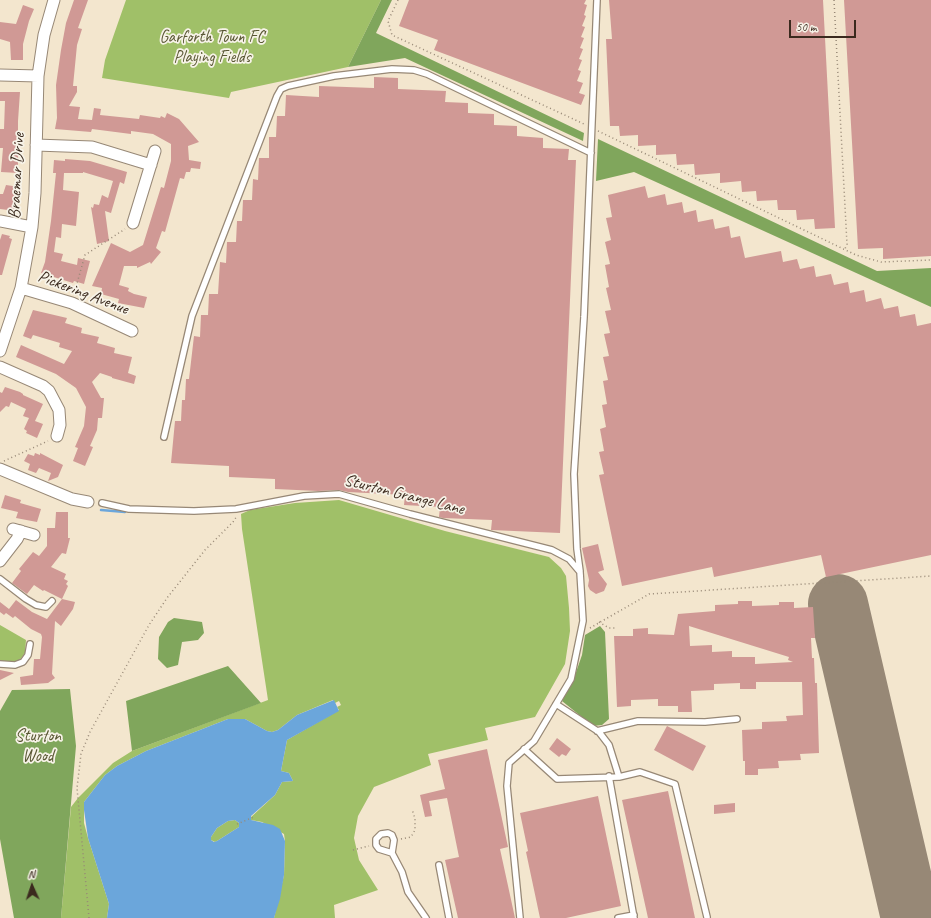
<!DOCTYPE html>
<style>
body{margin:0}
#map{position:relative;width:931px;height:918px;overflow:hidden;background:#f3e6ce;font-family:Caveat,sans-serif}
canvas{display:block}
.north{position:absolute;left:12px;top:866px;width:40px;height:40px;-webkit-text-stroke:3px #f7f3e8;paint-order:stroke;rotate:357deg;font-size:11px;font-weight:700;line-height:16px;text-align:center;color:#3b2a1e}
.north::after{content:'';display:block;margin:auto;width:14px;height:18px;background:#3b2a1e;clip-path:polygon(50% 0,100% 100%,50% 72%,0 100%)}
.scale{position:absolute;left:789px;top:20px;width:67px;height:18px;box-sizing:border-box;border:2px solid #3b2a1e;border-top:0;padding-left:5px;font-size:12px;line-height:14px;white-space:nowrap;color:#3b2a1e;-webkit-text-stroke:3px #f7f3e8;paint-order:stroke}
</style>
<div id="map">
<canvas width="931" height="918"></canvas>
<div class="north">N</div>
<div class="scale">50 m</div>
</div>
<script>
const g = document.querySelector('canvas').getContext('2d');
g.lineJoin = 'round';
function fillPath(path, color) { g.fillStyle = color; g.fill(path, 'evenodd'); }
const poly = rows => new Path2D(rows.map(r => 'M' + r).join(''));
function strokePath(path, color, width, dash) { g.strokeStyle = color; g.lineWidth = width; g.lineCap = dash ? 'butt' : 'round'; g.setLineDash(dash || []); g.stroke(path); }
function write(font, color, halo, rows, align = 'center') {
  g.font = font + ' Caveat,sans-serif'; g.lineWidth = 3.5; g.setLineDash([]); g.textBaseline = 'middle'; g.strokeStyle = halo; g.fillStyle = color; for (const [text, x, y, turn = 0] of rows) {
    g.save(); g.translate(x, y); g.rotate((+turn || 0) * Math.PI / 180); g.textAlign = isNaN(turn) ? turn : align; if (halo) g.strokeText(text, 0, 0); g.fillText(text, 0, 0); g.restore();
  }
}
const green = poly([
 [126,0,381,0,348,67,231,92,229,98,102,78,105,60],
 [339,500,445,531,549,557,561,568,566,576,569,608,570,631,565,664,535,717,485,728,488,740,428,754,431,765,374,787,358,816,354,838,359,860,378,890,334,905,335,918,274,918,284,875,285,841,284,834,262,822,251,820,250,818,275,795,282,782,293,781,289,773,281,771,287,740,339,710,337,707,341,705,339,701,335,703,333,700,297,715,278,730,272,732,267,731,245,719,228,719,146,751,117,766,105,775,84,802,84,823,88,838,109,904,107,918,61,918,71,807,78,798,113,763,132,751,268,700,242,529,241,514,250,510,295,503],
 [0,625,26,640,25,653,19,661,15,663,0,661],
 [235,820,239,823,239,827,217,841,215,842,211,840,211,837,217,828,228,821]
]);
const forest = poly([
 [381,0,392,0,376,33,584,133,583,141,405,58,348,67],
 [598,139,877,271,931,268,931,307,634,172,596,181],
 [174,618,202,622,204,633,198,640,182,642,178,665,167,668,158,659,159,637,168,622],
 [600,626,605,632,609,719,602,725,593,726,562,701,574,678,582,655,585,635],
 [228,666,261,703,132,751,126,701],
 [70,689,76,746,61,918,14,918,0,839,0,711,12,690]
]);
const water = poly([
 [334,700,339,711,287,740,281,771,289,773,293,781,282,782,275,795,251,816,251,820,273,825,280,829,285,841,284,875,280,899,274,918,107,918,109,904,88,838,84,810,84,802,105,775,117,766,146,751,228,719,245,719,267,731,272,732,278,730,297,715],
 [235,820,239,823,239,827,217,841,214,842,211,840,211,837,217,828,228,821]
]);
const stream = poly([
 [101,510,125,512]
]);
const runway = poly([
 [838,604,911,918]
]);
const building = poly([
 [74,0,88,0,78,28,82,29,77,45,73,86,77,86,77,92,69,106,80,107,78,119,92,120,94,108,101,109,100,115,139,119,140,115,160,118,161,116,165,118,167,113,179,119,199,142,188,146,189,160,201,162,200,169,191,168,190,172,186,172,184,179,180,178,165,232,162,231,156,248,161,252,151,264,150,262,137,268,137,266,124,266,119,285,129,288,128,291,134,294,147,297,144,308,118,303,119,299,101,294,102,288,92,286,111,243,130,252,143,245,161,187,164,188,171,161,171,144,153,134,131,131,131,134,92,129,91,132,55,129,57,118,56,85,61,50,66,23],
 [409,0,586,0,584,4,587,5,584,15,586,16,582,26,585,27,581,37,584,38,580,48,583,49,579,59,582,60,578,70,581,71,577,81,583,83,579,93,585,95,581,105,434,50,438,40,399,26],
 [609,0,823,0,835,228,815,229,814,219,797,220,796,210,778,210,777,200,757,201,756,191,742,192,741,181,720,183,720,173,695,175,694,164,677,165,676,154,656,155,656,145,638,146,638,135,620,136,619,126,610,126,606,39,612,39],
 [844,0,931,0,931,256,883,259,883,248,858,249],
 [23,5,34,9,29,21,23,44,23,60,11,60,10,42,0,39,0,22,16,24],
 [374,77,398,78,398,89,446,91,445,102,468,103,468,113,494,114,494,125,517,126,517,136,543,138,543,148,569,149,568,160,576,160,560,533,491,530,492,520,443,518,439,517,440,507,404,505,405,495,348,492,339,490,318,491,275,489,275,479,229,477,229,466,171,463,175,421,181,421,182,400,185,400,186,379,189,379,194,336,200,337,201,315,208,315,209,294,218,294,220,262,226,263,227,242,236,242,237,221,242,221,243,200,252,200,253,179,258,180,259,158,269,158,269,137,276,137,277,116,285,116,286,95,319,97,319,86,374,88],
 [0,92,20,92,18,121,18,173,1,172,3,148,0,148,0,129,4,129,5,101,0,101],
 [65,159,90,161,127,172,124,184,120,182,111,213,105,211,109,241,97,244,91,207,93,208,94,204,99,205,102,195,108,198,113,181,83,172,83,173,64,173,63,190,79,192,76,226,62,224,61,238,56,237,54,252,63,254,61,261,77,265,78,258,90,261,84,284,74,281,73,283,41,273,45,262,51,221,56,173,53,173,54,160,65,161],
 [6,185,19,187,16,211,0,209,0,194,3,194],
 [645,186,648,198,665,194,667,205,682,202,684,213,696,210,698,222,713,219,715,229,729,226,731,238,740,236,745,258,781,251,783,262,797,259,800,269,814,266,816,277,831,274,834,285,848,282,850,293,864,290,866,302,881,298,884,309,898,306,900,317,915,314,917,326,931,323,931,555,826,577,821,555,714,577,712,567,622,586,599,475,604,474,599,452,604,451,600,429,606,427,602,405,607,404,603,381,608,380,603,357,609,356,604,334,610,333,605,311,611,310,606,288,609,287,605,265,610,264,605,242,611,240,606,218,612,217,608,195],
 [2,234,10,236,9,238,12,239,2,275,0,275,0,240],
 [33,310,67,318,65,323,82,328,81,333,99,337,97,343,115,348,114,353,132,357,128,373,136,376,134,384,112,378,112,377,100,373,92,382,101,398,104,398,102,418,98,418,97,430,90,446,93,447,85,466,73,461,78,448,75,447,84,426,86,407,76,388,56,374,16,357,21,345,64,364,72,351,59,347,60,343,33,335,31,339,23,336],
 [5,387,20,392,23,394,23,395,43,404,35,421,43,424,37,438,26,433,27,431,24,429,29,418,23,416,26,409,11,402,9,407,6,406,0,412,0,392,2,393],
 [35,453,40,455,40,453,63,465,58,477,48,481,51,473,39,468,36,473,28,470,30,464,24,461,28,454,34,456],
 [5,495,21,500,20,503,41,509,37,522,16,518,18,512,1,508],
 [56,512,68,512,68,538,70,538,66,554,62,553,51,567,66,574,64,579,68,581,66,584,68,586,62,599,44,590,43,591,34,585,27,594,12,583,21,571,19,569,33,552,39,556,47,546,47,528,55,528],
 [598,544,604,570,598,572,607,584,604,591,596,594,590,590,588,586,589,580,582,548],
 [62,599,75,602,73,609,61,626,55,621,52,674,55,678,48,683,21,685,20,677,33,675,34,659,40,659,42,637,41,634,31,629,15,616,13,618,6,613,4,615,0,612,0,602,9,609,16,600,32,612,47,619],
 [738,601,752,601,752,606,779,605,779,602,794,602,794,608,813,607,815,638,811,638,812,658,814,658,815,683,817,683,819,753,800,754,801,760,778,761,779,768,758,769,758,775,745,775,745,761,743,761,742,730,762,729,762,722,787,721,786,716,803,715,802,682,756,682,756,689,740,689,740,683,714,684,714,690,691,691,692,712,678,712,678,706,658,706,658,699,631,700,631,706,617,707,614,636,633,636,633,629,648,628,648,634,674,635,678,614,715,611,715,605,738,604],
 [689,626,789,657,788,660,793,662,755,664,755,657,732,657,732,651,712,652,712,645,690,646],
 [0,670,14,673,0,680],
 [667,726,706,746,693,771,654,750],
 [557,738,571,749,566,756,562,754,559,757,549,749],
 [487,749,508,847,500,849,515,918,458,918,445,860,459,857,447,798,429,801,432,816,425,817,420,795,445,789,438,760],
 [668,791,695,918,648,918,622,800],
 [598,796,621,906,566,918,540,918,526,852,528,851,520,813],
 [735,803,735,812,714,814,714,805]
]);
const path = poly([
 [398,0,388,21,392,35,584,124],
 [834,0,847,244,845,249],
 [598,131,856,255,881,262,931,260],
 [74,294,85,255,125,229],
 [4,461,48,441],
 [599,622,609,628,615,628],
 [590,628,649,594,931,576],
 [237,824,254,817],
 [401,839,411,837,415,830,415,819,412,809],
 [353,850,369,846],
 [89,918,77,788,81,754,90,732,149,625,167,598,205,550,233,522,237,516]
]);
const lane = poly([
 [164,437,192,316,277,96,281,89,288,86,334,76,392,69,414,70,427,74,591,153],
 [102,503,129,509,194,511,236,509,304,496,339,494,410,514,552,550,569,559,580,572,583,621,571,679,534,741,509,763,507,786,520,918],
 [580,571,577,549,574,474,584,317,597,0],
 [0,579,26,599,36,605,46,607,52,601],
 [0,664,15,665,23,662,28,655,30,644],
 [556,704,599,732,609,745,619,777],
 [597,731,638,721,705,722,737,719],
 [524,749,557,779,619,777,640,772,675,784,707,917],
 [609,776,634,918],
 [392,853,379,849,376,845,376,839,381,834,388,833,392,835,394,840,392,853,402,872,408,892,426,918],
 [439,865,449,918],
 [618,918,634,915]
]);
const street = poly([
 [0,75,38,76],
 [36,145,92,147,151,165],
 [0,221,32,227],
 [133,223,155,151],
 [21,288,72,303,132,331],
 [0,351,21,288,32,227,35,193,38,76,44,35,54,0],
 [0,367,43,386,49,391,59,410,60,425,57,436],
 [0,469,72,499,88,502],
 [13,529,34,535],
 [0,561,17,539,21,531]
]);
const parkNames = [
 ["Garforth Town FC",212,38],
 ["Playing Fields",212,58],
 ["Sturton",38,737],
 ["Wood",38,757]
];
const streetNames = [
 ["Braemar Drive",17,176,-87],
 ["Pickering Avenue",83,293,21],
 ["Sturton Grange Lane",404,495,14]
];
fillPath(green, '#a0c068');
fillPath(forest, '#80a65c');
fillPath(water, '#6ba6db');
strokePath(stream, '#6ba6db', 2.5);
strokePath(runway, '#978876', 60);
fillPath(building, '#d09995');
strokePath(lane, '#978876', 8);
strokePath(street, '#978876', 13);
strokePath(path, '#978876', 1.5, [1, 3]);
strokePath(lane, '#fff', 5.5);
strokePath(street, '#fff', 11);
write('17px', '#595734', '#f7f3e8', parkNames);
write('17px', '#3b2a1e', '#f7f3e8', streetNames);
</script>
